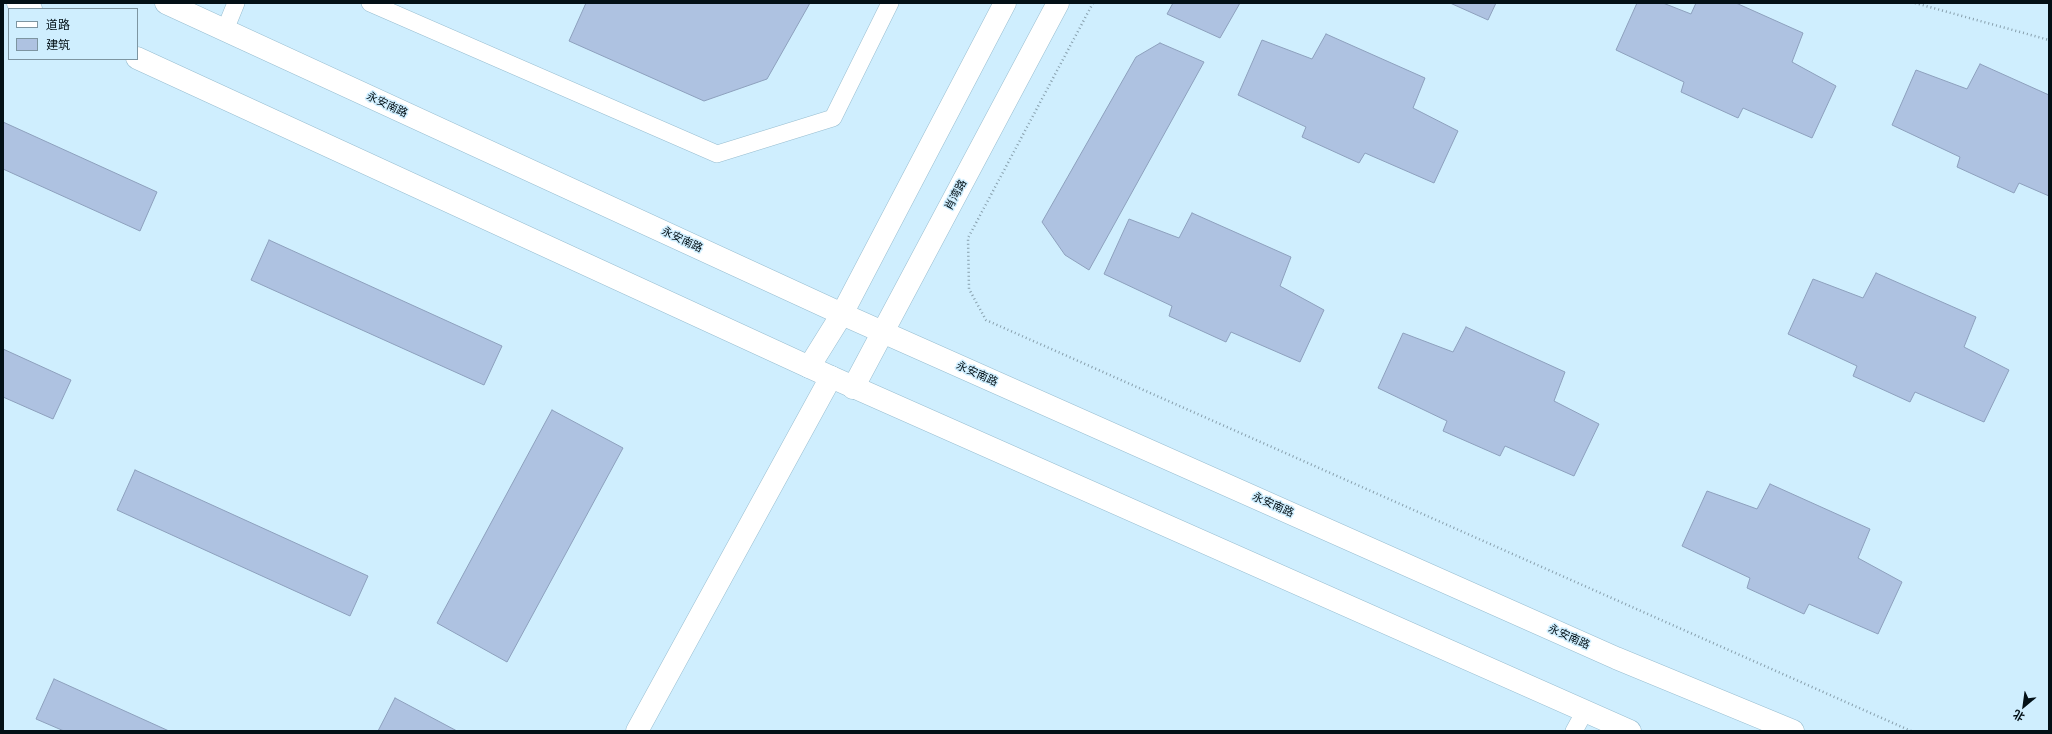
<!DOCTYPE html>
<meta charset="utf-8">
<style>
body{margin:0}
#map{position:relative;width:2052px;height:734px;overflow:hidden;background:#cfeefe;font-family:Literata,"Noto Sans SC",serif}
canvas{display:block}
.frame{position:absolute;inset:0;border:4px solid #031016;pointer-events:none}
.legend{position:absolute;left:8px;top:8px;width:130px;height:52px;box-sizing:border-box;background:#cfeefe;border:1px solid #7d95a1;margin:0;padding:5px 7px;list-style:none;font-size:12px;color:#031016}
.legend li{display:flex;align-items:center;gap:8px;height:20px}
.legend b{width:20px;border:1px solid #7d95a1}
.north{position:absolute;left:2004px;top:686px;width:40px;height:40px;-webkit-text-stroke:3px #cfeefe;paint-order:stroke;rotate:209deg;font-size:11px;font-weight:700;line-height:16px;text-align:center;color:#031016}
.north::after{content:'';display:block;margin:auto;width:14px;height:18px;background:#031016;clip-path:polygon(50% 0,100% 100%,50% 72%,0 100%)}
</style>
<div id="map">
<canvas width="2052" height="734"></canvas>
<div class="frame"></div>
<ul class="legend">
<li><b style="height:5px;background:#fff"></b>道路</li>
<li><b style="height:11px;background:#aec2e1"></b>建筑</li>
</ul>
<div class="north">北</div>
</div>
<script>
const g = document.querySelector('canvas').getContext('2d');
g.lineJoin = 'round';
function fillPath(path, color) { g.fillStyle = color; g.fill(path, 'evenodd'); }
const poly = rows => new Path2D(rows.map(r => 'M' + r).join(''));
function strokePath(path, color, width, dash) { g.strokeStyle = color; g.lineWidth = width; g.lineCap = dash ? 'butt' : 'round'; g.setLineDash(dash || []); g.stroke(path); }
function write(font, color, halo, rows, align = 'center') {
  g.font = font + ' Literata,"Noto Sans SC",serif'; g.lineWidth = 3; g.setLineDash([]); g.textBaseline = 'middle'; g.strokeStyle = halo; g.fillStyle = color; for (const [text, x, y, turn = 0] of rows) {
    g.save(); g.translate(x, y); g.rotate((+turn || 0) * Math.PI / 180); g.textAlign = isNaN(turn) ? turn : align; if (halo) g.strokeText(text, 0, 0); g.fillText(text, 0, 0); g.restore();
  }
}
const building = poly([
 [586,3,810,3,767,79,704,101,569,41,586,3],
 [1173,3,1240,3,1220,38,1167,14,1173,3],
 [1450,3,1496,3,1488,20,1450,3],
 [1637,3,1663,3,1691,14,1696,3,1736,3,1803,33,1792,62,1836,86,1812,138,1743,108,1738,118,1681,92,1684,82,1616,50,1637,3],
 [1326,34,1425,78,1413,108,1458,131,1434,183,1365,153,1359,163,1302,137,1306,127,1238,95,1262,40,1312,59,1326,34],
 [1160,43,1204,62,1089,270,1065,255,1042,222,1136,57,1160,43],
 [1980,64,2049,95,2049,196,2019,183,2014,193,1957,167,1960,157,1892,125,1916,70,1967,89,1980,64],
 [3,122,157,192,140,231,3,169,3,122],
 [1192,213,1291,257,1280,286,1324,310,1300,362,1231,332,1226,342,1169,316,1172,306,1104,274,1129,219,1179,238,1192,213],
 [269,240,502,346,484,385,251,280,269,240],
 [1876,273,1976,317,1964,347,2009,370,1984,422,1915,392,1910,402,1853,376,1857,366,1788,334,1813,279,1863,298,1876,273],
 [1466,327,1565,372,1554,401,1599,424,1574,476,1505,446,1500,456,1443,431,1447,421,1378,388,1403,333,1453,352,1466,327],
 [3,349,71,380,53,419,3,397,3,349],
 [552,410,623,448,507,662,437,623,552,410],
 [135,470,368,576,350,616,117,510,135,470],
 [1770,484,1870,529,1858,558,1902,582,1878,634,1809,604,1804,614,1747,588,1750,578,1682,546,1707,491,1757,509,1770,484],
 [54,679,169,731,64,731,36,719,54,679],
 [395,698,457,731,378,731,395,698]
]);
const path = poly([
 [1093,3,968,238,969,289,986,320,1911,731],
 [1915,3,2049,40]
]);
const lane = poly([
 [370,3,717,154,833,118,890,3],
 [225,30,236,3],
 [1574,731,1585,711]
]);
const street = poly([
 [637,731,831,377]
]);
const secondary = poly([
 [809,367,842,314,1005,3],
 [853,388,1058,3]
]);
const primary = poly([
 [18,3,31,9],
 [166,3,842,314,1616,658,1793,731],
 [137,58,831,377,1630,731]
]);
const streetNames = [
 ["永安南路",387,105,25],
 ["肖湾路",956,195,-62],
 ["永安南路",682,240,25],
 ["永安南路",977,374,24],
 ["永安南路",1273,505,24],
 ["永安南路",1569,637,24]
];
fillPath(building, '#aec2e1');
strokePath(building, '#8da0bd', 1);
strokePath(lane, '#97bdd0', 18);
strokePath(street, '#97bdd0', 23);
strokePath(secondary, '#97bdd0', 23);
strokePath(primary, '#97bdd0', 23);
strokePath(path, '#879fac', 2.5, [1, 3]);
strokePath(lane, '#fff', 17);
strokePath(street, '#fff', 22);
strokePath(secondary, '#fff', 22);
strokePath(primary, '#fff', 22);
write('11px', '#031016', '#cfeefe', streetNames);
</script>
